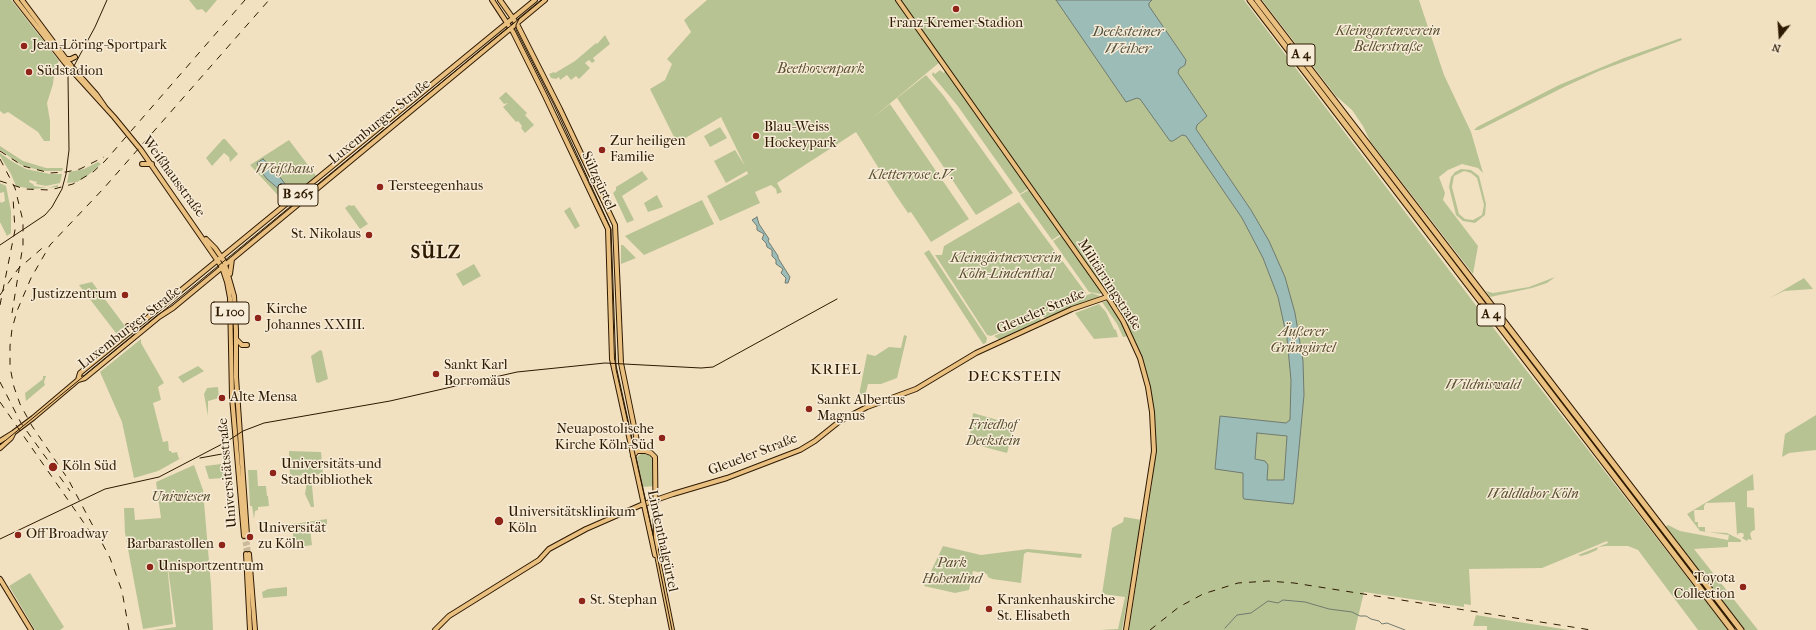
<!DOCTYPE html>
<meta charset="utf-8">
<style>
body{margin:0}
#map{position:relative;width:1816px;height:630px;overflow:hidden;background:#f2e1c1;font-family:"IM FELL French Canon",serif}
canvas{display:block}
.north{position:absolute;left:1760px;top:16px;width:40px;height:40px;-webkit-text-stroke:3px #f7ecd7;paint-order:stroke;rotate:197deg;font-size:11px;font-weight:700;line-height:16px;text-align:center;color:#2e1901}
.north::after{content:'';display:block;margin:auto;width:14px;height:18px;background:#2e1901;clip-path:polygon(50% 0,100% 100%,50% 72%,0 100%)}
</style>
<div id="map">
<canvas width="1816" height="630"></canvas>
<div class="north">N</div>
</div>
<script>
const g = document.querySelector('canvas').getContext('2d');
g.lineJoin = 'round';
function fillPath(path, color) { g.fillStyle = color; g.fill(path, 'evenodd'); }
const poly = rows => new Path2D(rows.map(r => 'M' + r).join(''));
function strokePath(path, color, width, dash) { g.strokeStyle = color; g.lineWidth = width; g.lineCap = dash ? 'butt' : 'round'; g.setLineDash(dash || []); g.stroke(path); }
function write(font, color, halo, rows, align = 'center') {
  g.font = font + ' "IM FELL French Canon",serif'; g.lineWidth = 3; g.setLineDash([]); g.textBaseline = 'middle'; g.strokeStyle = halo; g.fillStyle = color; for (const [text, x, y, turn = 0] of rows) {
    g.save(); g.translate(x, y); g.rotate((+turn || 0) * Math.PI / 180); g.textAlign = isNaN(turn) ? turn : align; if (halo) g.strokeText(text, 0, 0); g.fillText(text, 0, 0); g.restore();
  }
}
const green = poly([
 [0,0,11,0,13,2,59,61,57,64,61,70,54,75,53,84,47,103,50,121,50,141,44,141,38,132,8,112,4,114,0,111],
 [189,0,217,0,206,13,202,9,197,10],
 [707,0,896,0,940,62,870,120,890,104,969,219,931,242,911,212,908,213,895,194,856,132,777,183,782,192,777,194,776,189,771,185,755,192,760,203,720,221,707,196,748,174,747,171,726,183,714,161,735,150,745,166,721,117,677,143,650,89,665,80,672,64,667,59,691,32,684,20],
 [900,0,1244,0,1481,312,1728,630,1698,630,1638,550,1628,546,1606,546,1598,547,1597,550,1588,554,1581,556,1578,555,1608,543,1607,541,1542,568,1469,569,1471,605,1464,604,1464,607,1364,592,1355,630,1129,630,1152,484,1155,440,1154,411,1150,388,1126,323],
 [1262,0,1419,0,1444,75,1471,132,1483,173,1478,168,1462,164,1448,170,1439,177,1445,193,1443,200,1478,246,1473,274,1370,141,1363,126,1352,110,1336,96],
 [605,35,610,44,593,58,595,61,592,63,589,60,585,63,590,68,579,79,576,76,571,80,567,75,560,80,559,77,556,79,551,78,549,74,554,72,555,73,575,61,596,43,597,44],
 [1681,38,1682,40,1599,71,1564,87,1479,130,1474,130,1477,127,1559,85,1624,58],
 [940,70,944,73,945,70,1029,188,1020,194,957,105,932,75,933,72,935,74],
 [926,75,943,95,1013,193,976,215,897,98],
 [506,92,527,113,525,115,534,125,525,133,521,128,522,126,518,121,516,122,503,107,508,103,504,104,499,98],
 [720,127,727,138,710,147,704,136],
 [223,139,225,139,238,154,230,162,229,157,224,153,212,166,206,158],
 [289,140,317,177,285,203,250,165],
 [0,146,23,161,46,168,63,168,62,171,42,171,21,165,0,150],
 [0,153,13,162,26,169,50,174,62,174,60,183,46,186,36,184,37,182,30,180,29,182,33,184,34,186,47,188,58,185,58,187,32,189,16,186,11,174,0,156],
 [98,162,101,164,87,176,77,182,67,183,69,172,84,169],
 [1461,169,1471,170,1479,176,1486,204,1485,215,1475,223,1463,221,1456,215,1449,187,1451,177,1455,172],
 [1464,171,1471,173,1477,178,1484,205,1482,215,1473,220,1465,219,1459,214,1452,187,1454,176],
 [642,171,648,179,622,196,634,220,627,223,613,193,616,190,616,187],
 [0,183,6,186,11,211,11,233,7,236,0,222,0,201,1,203,5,201,4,192,0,193],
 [1030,189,1061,234,1052,240,1020,195],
 [657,195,663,207,648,212,644,203],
 [702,200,714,224,644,255,625,236],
 [1019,202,1086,293,1040,314,1037,311,1036,312,1038,315,991,336,987,335,935,255,942,255,944,246],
 [349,205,352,206,354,205,368,224,360,229,345,208],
 [570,207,580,226,575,229,564,211],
 [1062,235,1102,293,1100,294,1089,292,1053,241],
 [621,245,623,245,636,258,621,264],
 [929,250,987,338,986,343,983,344,924,253],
 [474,264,481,276,463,286,456,274],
 [1555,277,1547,283,1532,288,1490,297,1486,291,1493,293,1529,287],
 [1804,278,1813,289,1784,291,1770,298],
 [92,282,128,330,119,337,79,285],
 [1092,293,1100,296,1045,318,1041,315],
 [1107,301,1119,318,1129,336,1123,337,1117,324,1102,302],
 [1099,304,1106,312,1114,329,1116,330,1118,337,1094,339,1075,313],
 [1039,316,1042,321,1000,340,994,336],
 [904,335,907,336,897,378,881,384,868,384,865,396,859,395,867,354,875,356,889,347,901,348],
 [141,339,141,343,164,383,158,387,161,400,153,403,163,442,168,441,169,451,171,451,172,453,177,452,179,459,185,456,158,471,134,478,122,422,100,372],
 [320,350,322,351,328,379,318,383,316,382,311,356],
 [198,366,204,371,183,383,178,377],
 [43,376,46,376,44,382,45,385,26,401,25,393,43,379],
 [218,387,219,398,208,401,208,416,204,394,207,388],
 [973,413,1015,425,1007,453,969,443],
 [1816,415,1816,450,1789,453,1782,457,1785,434],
 [289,451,321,452,323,474,311,475,314,507,311,507,305,494,308,475,290,476],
 [642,453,649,455,653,460,654,486,643,487,637,457],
 [221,464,225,478,209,479,205,466],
 [194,465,203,490,211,585,213,630,153,630,176,627,166,554,173,624,143,629,125,533,124,508,134,508,135,520,161,518,156,482],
 [248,470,257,470,258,486,266,486,267,496,268,496,269,506,258,507,258,510,255,511,254,519,252,506,250,506],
 [1753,474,1754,490,1747,491,1747,507,1754,508,1755,530,1752,531,1750,534,1752,540,1748,539,1747,541,1742,538,1744,536,1743,533,1739,533,1737,535,1735,502,1706,503,1704,506,1704,510,1694,510,1695,522,1698,522,1698,527,1705,527,1705,532,1727,533,1741,540,1741,542,1728,542,1728,547,1694,549,1758,630,1745,630,1665,527,1668,525,1680,531,1728,540,1729,535,1700,531,1687,514],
 [1124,517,1142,520,1122,630,1100,630,1118,629,1125,597,1102,594,1112,528,1123,522],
 [327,519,327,526,324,528,323,523,311,525,311,527,310,527,312,545,300,547,299,546,299,548,293,548,293,524],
 [943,546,981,555,1028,549,1082,554,1081,558,1027,552,1024,554,1021,583,992,579,988,577,987,574,973,571,969,590,955,593,924,586],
 [30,573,64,627,60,630,35,630,9,586],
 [287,587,287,596,263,598,262,592,268,589],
 [1476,615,1500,619,1569,630,1487,630,1487,626,1473,626]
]);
const water = poly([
 [1056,0,1152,0,1149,3,1149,6,1186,60,1185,65,1179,69,1178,73,1207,116,1197,125,1196,129,1251,210,1269,241,1285,277,1295,313,1303,361,1304,395,1294,501,1293,504,1244,499,1243,497,1243,473,1215,469,1220,416,1286,423,1290,420,1291,380,1287,338,1278,297,1263,258,1242,218,1186,136,1182,135,1173,141,1170,141,1140,99,1137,98,1126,102,1056,0],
 [1257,433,1287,436,1284,480,1267,480,1268,465,1265,461,1255,459,1257,433],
 [263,159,273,168,292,193,288,197,267,179,260,170,257,163,263,159],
 [757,217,759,224,769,239,768,241,778,256,778,258,790,277,788,283,785,283,786,278,781,273,783,269,776,264,776,260,772,256,772,250,767,247,766,243,762,239,764,234,757,230,757,226,752,220,757,217]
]);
const stream = poly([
 [1225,628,1237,615,1251,613,1268,601,1278,603,1283,600,1305,602,1329,609,1352,612,1360,616,1366,616,1371,619,1379,621,1382,624,1387,623,1405,630]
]);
const majorTunnel = poly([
 [247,535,249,554],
 [244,536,246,554]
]);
const major = poly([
 [16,0,65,63,114,117,141,150,222,267,227,282,230,298,232,397,244,536],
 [22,0,72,67,96,94,105,107],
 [492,0,513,32,545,96,608,229,612,359,655,555],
 [500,0,517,24,560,109,615,225,621,363,638,446,640,449,651,453,655,457,656,550,672,630],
 [898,0,1109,299,1123,321,1140,358,1148,387,1152,412,1154,451,1126,630],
 [67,59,71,59,75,57],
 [142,164,152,164],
 [206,239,215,248,224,261,234,296,236,330,236,377,247,535],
 [230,274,232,259],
 [129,333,128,326,135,328],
 [236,339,242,345,247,345],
 [78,380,85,378,159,317,173,308,545,0],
 [0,441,13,433,33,418,78,380,80,373,535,0],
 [0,448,11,438,13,434],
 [633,456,637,451,645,451],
 [246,554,250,630],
 [249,554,255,630],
 [0,579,31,630],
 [435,630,449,616,539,560,549,549,586,529,641,505,673,494,727,478,800,450,815,441,840,421,867,407,916,389,976,353,1072,309,1107,297]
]);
const highway = poly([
 [1250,0,1732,630],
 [1257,0,1741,630]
]);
const tram = poly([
 [519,19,516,25,516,30,554,105,611,229,616,369,653,535,672,630],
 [0,245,45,215,52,207,62,189,66,174,69,150,68,77,95,27,107,0],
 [0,445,542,0],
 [200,458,222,454],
 [0,539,105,489,159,477,226,442,243,431,264,423,390,401,517,372,605,363,701,368,713,367,837,299]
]);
const rail = poly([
 [0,151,23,166,50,173,66,172,80,169,104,157],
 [0,159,15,188,23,221,23,245,12,313],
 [0,181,25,189,50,190,73,184,93,172,105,161,245,0],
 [0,295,18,269,47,244],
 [0,305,15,230,13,197],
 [0,382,21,423,70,491],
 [0,402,93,536],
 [129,630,122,591,110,558,68,479,32,426,20,404,14,387,10,367,10,346,12,329,17,311,31,278,50,245,104,188,269,0],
 [1150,630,1179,607,1203,594,1238,583,1268,581,1294,583,1591,630]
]);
const markers = [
 [956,9,4,"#8f2418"],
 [24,46,4,"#8f2418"],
 [29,72,4,"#8f2418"],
 [756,136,4,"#8f2418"],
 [602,150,4,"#8f2418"],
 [380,187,4,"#8f2418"],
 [369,235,4,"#8f2418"],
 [125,295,4,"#8f2418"],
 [258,318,4,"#8f2418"],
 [436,374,4,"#8f2418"],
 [222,398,4,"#8f2418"],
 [809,409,4,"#8f2418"],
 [662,438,4,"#8f2418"],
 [53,467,5,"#8f2418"],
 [273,473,4,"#8f2418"],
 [499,521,5,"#8f2418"],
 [18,535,4,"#8f2418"],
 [250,537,4,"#8f2418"],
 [222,545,4,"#8f2418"],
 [150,567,4,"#8f2418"],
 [1743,587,4,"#8f2418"],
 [582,601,4,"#8f2418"],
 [989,609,4,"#8f2418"]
];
const shields = [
 [1301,55,28],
 [298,195,40],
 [230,313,38],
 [1491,315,28]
];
const shieldNames = [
 ["A 4",1301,55],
 ["B 265",298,195],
 ["L 100",230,313],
 ["A 4",1491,315]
];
const poiNames = [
 ["Franz-Kremer-Stadion",956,24,"center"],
 ["Jean-Löring-Sportpark",32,46],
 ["Südstadion",37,72],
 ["Blau-Weiss",764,128],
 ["Hockeypark",764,144],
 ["Zur heiligen",610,142],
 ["Familie",610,158],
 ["Tersteegenhaus",388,187],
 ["St. Nikolaus",361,235,"right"],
 ["Justizzentrum",117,295,"right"],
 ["Kirche",266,310],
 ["Johannes XXIII.",266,326],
 ["Sankt Karl",444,366],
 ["Borromäus",444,382],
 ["Alte Mensa",230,398],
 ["Sankt Albertus",817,401],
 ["Magnus",817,417],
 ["Neuapostolische",654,430,"right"],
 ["Kirche Köln-Süd",654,446,"right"],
 ["Universitäts-und",281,465],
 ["Stadtbibliothek",281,481],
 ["Köln Süd",62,467],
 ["Universitätsklinikum",508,513],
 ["Köln",508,529],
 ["Universität",258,529],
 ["zu Köln",258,545],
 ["Off Broadway",26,535],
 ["Barbarastollen",214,545,"right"],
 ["Unisportzentrum",158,567],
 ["Toyota",1735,579,"right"],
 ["Collection",1735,595,"right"],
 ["St. Stephan",590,601],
 ["Krankenhauskirche",997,601],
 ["St. Elisabeth",997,617]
];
const parkNames = [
 ["Kleingartenverein",1388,32],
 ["Bellerstraße",1388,48],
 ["Beethovenpark",821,70],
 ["Weißhaus",285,170],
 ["Kletterrose e.V.",911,176],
 ["Kleingärtnerverein",1006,259],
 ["Köln-Lindenthal",1006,275],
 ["Äußerer",1303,333],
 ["Grüngürtel",1303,349],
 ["Wildniswald",1483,386],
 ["Friedhof",993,426],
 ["Deckstein",993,442],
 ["Waldlabor Köln",1533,495],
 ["Uniwiesen",181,498],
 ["Park",952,564],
 ["Hohenlind",952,580]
];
const streetNames = [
 ["Luxemburger Straße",380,122,-39],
 ["Weißhausstraße",173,177,54],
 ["Sülzgürtel",598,181,65],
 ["Militärringstraße",1109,285,57],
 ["Gleueler Straße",1041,312,-23],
 ["Luxemburger Straße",130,328,-38],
 ["Gleueler Straße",753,455,-21],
 ["Universitätsstraße",228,473,-95],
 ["Lindenthalgürtel",662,541,78]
];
const waterNames = [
 ["Decksteiner",1128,32],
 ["Weiher",1128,49]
];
const neighbourhoodNames = [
 ["KRIEL",836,370],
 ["DECKSTEIN",1015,377]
];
const districtNames = [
 ["SÜLZ",436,254]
];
fillPath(green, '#b8c394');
fillPath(water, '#9cbcb8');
strokePath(water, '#707b6f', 1);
strokePath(stream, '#707b6f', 1);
strokePath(majorTunnel, '#cbb99b', 4, [4, 2]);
strokePath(major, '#2e1901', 6);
strokePath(highway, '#2e1901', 7);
strokePath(major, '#e9c080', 4);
strokePath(highway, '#e9c080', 5);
strokePath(tram, '#2e1901', 1);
strokePath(rail, '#2e1901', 1, [7, 7]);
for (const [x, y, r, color] of markers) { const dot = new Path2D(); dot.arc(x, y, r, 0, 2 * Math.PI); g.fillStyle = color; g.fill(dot); strokePath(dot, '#f7ecd7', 1.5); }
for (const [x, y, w] of shields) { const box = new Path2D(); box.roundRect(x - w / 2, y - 11, w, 22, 3); g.fillStyle = '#f7ecd7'; g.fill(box); strokePath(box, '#2e1901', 1); }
write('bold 13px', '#2e1901', null, shieldNames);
write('14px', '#2e1901', '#f7ecd7', poiNames, 'left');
write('italic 14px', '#574c2d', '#f7ecd7', parkNames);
write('14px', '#2e1901', '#f7ecd7', streetNames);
write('italic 15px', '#545241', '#f7ecd7', waterNames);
g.letterSpacing = '1px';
write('15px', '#2e1901', '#f7ecd7', neighbourhoodNames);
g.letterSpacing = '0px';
g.letterSpacing = '1px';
write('bold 18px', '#2e1901', '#f7ecd7', districtNames);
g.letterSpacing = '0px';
</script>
